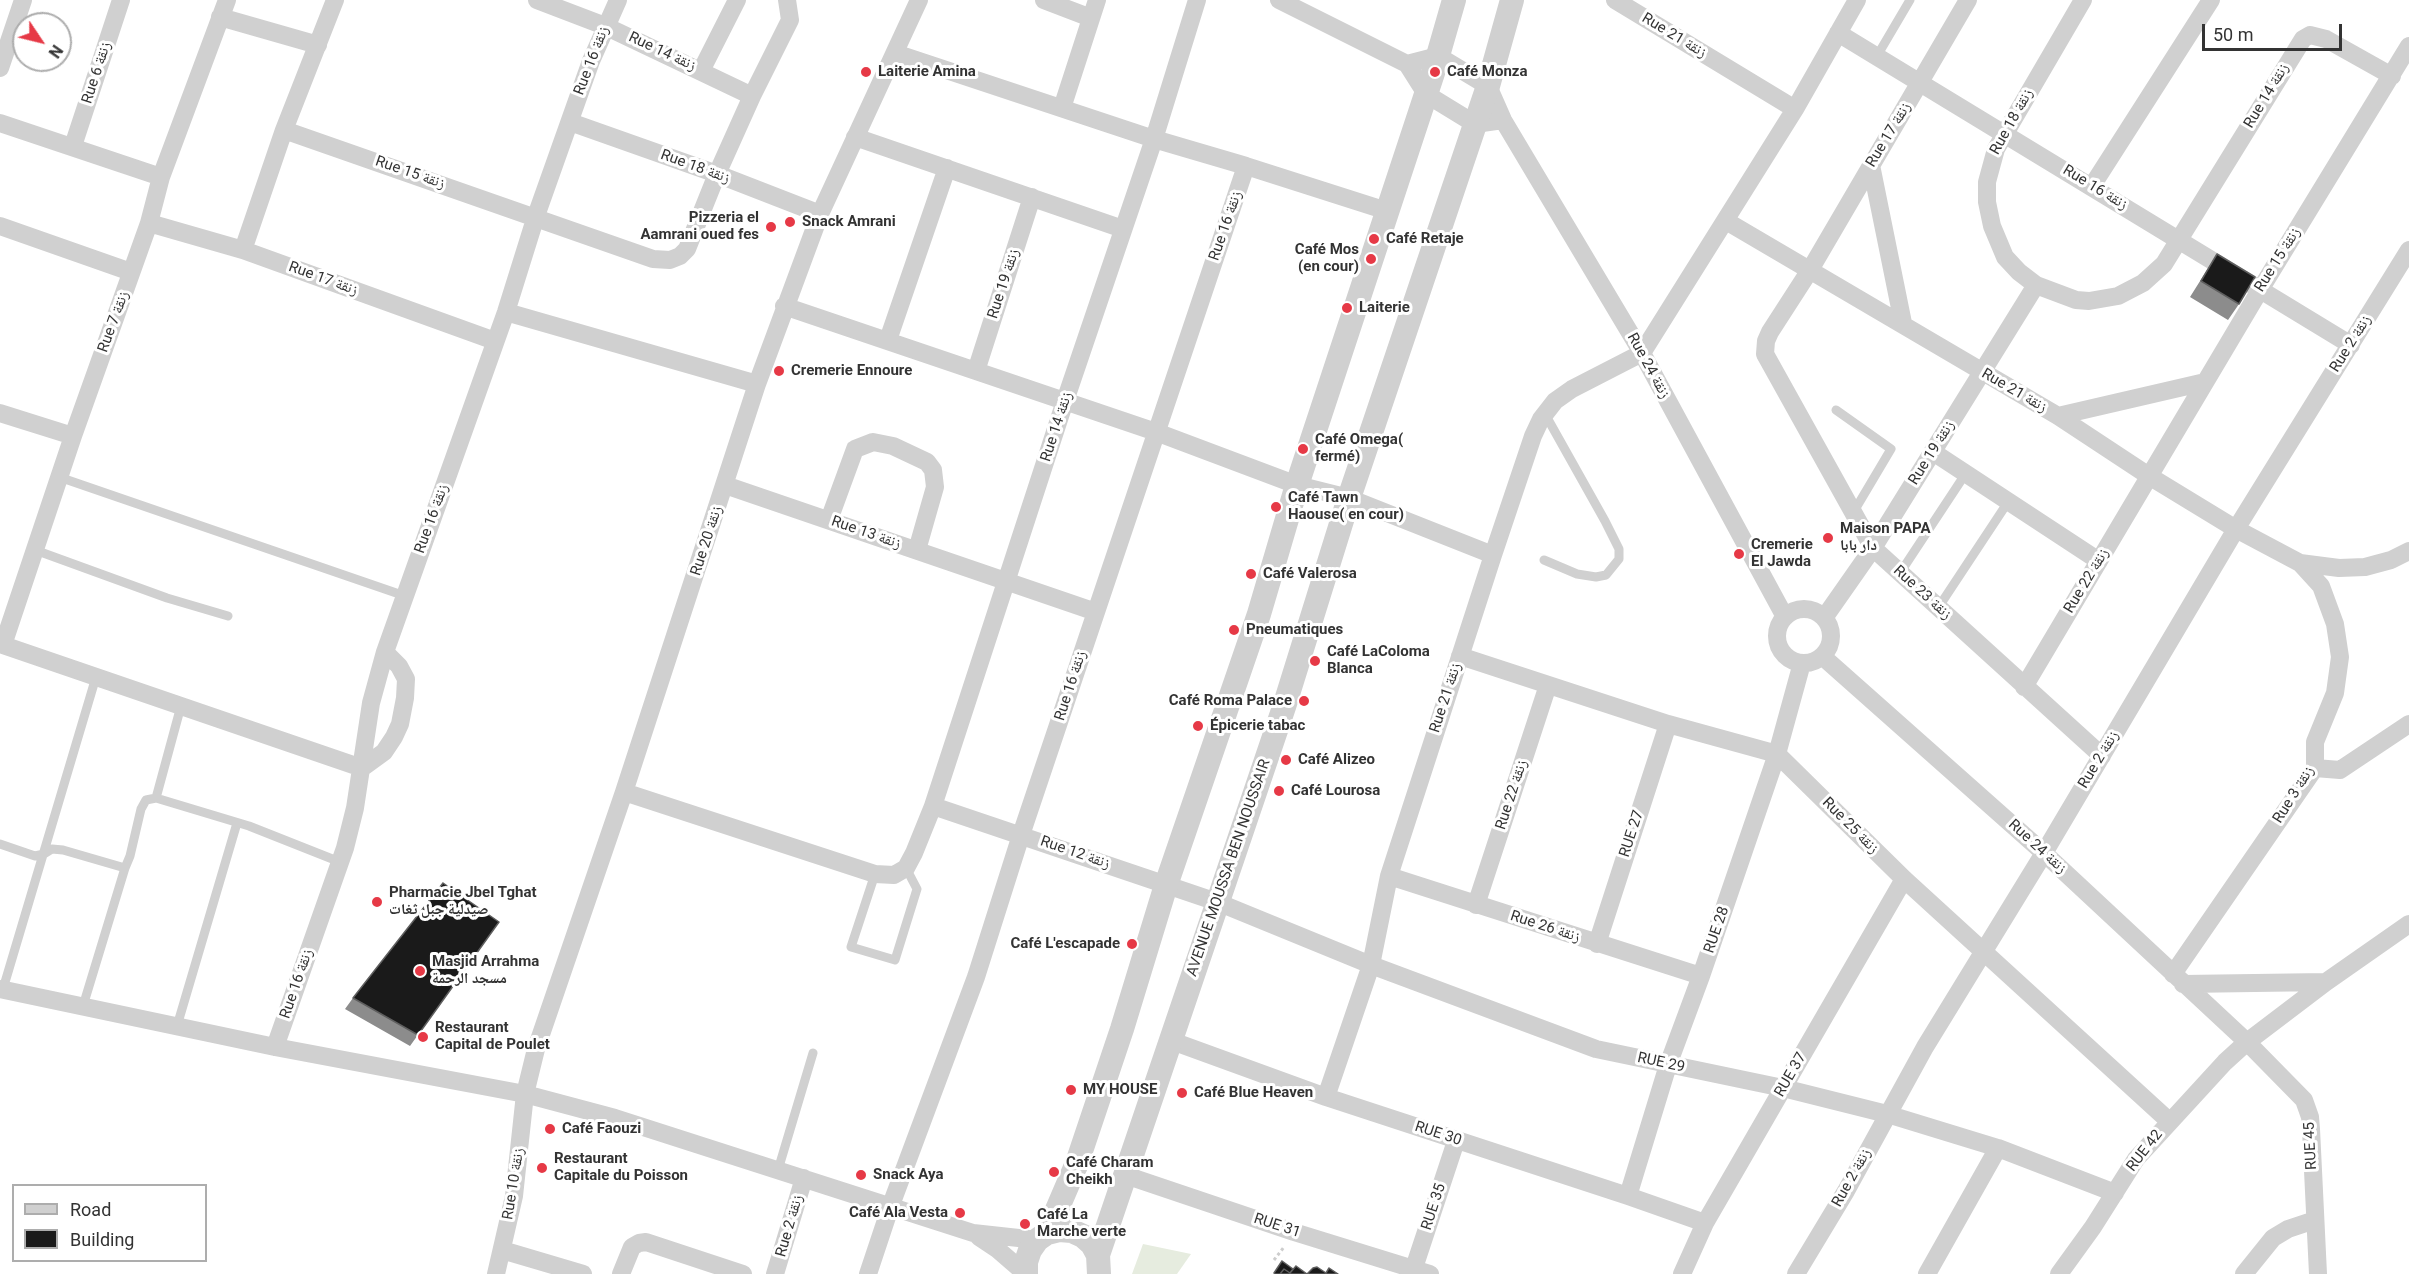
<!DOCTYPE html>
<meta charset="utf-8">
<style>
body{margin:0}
#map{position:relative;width:2409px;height:1274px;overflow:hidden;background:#fff;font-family:Roboto,sans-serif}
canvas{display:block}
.legend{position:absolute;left:12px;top:1184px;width:195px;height:78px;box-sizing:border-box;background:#fff;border:2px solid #adadad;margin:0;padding:8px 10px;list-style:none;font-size:18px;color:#333}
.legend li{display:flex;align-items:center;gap:12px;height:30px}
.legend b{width:30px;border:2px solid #adadad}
.north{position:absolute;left:12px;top:12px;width:60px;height:60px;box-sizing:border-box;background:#fff;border:2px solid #adadad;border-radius:50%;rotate:125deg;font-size:16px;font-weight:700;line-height:24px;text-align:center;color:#333}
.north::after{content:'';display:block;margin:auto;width:21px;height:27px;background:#e63946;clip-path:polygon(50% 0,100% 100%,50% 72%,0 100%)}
.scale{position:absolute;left:2202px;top:24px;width:140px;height:27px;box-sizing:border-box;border:3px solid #333;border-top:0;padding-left:8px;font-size:18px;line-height:21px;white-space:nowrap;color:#333;-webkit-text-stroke:4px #fff;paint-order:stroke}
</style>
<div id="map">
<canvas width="2409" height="1274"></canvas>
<ul class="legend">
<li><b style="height:8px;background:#d0d0d0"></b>Road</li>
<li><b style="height:16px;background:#1a1a1a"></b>Building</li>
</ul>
<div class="north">N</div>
<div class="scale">50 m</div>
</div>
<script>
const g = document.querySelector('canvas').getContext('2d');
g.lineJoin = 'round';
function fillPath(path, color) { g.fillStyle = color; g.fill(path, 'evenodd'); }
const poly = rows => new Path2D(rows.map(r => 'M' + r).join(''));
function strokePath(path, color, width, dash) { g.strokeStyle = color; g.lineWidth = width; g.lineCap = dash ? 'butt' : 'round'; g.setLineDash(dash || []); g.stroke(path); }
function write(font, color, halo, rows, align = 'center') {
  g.font = font + ' Roboto,"Noto Naskh Arabic",sans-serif'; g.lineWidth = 6; g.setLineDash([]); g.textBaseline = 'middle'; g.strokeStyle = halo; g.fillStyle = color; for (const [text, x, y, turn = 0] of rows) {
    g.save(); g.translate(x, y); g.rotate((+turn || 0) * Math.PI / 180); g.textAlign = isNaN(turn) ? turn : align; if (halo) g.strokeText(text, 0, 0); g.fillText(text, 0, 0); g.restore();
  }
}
const green = poly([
 [1143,1244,1191,1254,1177,1274,1132,1274]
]);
const path = poly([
 [1274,1260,1284,1247]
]);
const service = poly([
 [1877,56,1910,0],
 [1836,410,1891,449,1853,513],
 [59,477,405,596],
 [35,550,167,598,228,616],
 [1544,560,1577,574,1596,577,1606,575,1619,559,1619,549,1605,521,1545,414],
 [1900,573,1966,473],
 [1938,608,2008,502],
 [156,798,181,706],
 [0,844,35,856,44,854,52,849,63,850,125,868,130,856,141,809,146,800,156,798,249,826,340,862],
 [875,874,851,947,895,960,917,889,906,868],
 [3,989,96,677],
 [83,1006,125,868],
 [177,1026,237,823],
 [778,1170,813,1053]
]);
const minor = poly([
 [537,0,605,26,752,96],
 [1044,0,1091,18],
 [1279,0,1407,64,1426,94,1475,124,1503,120],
 [1615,0,1795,109],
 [1968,0,1810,270,1770,332,1766,341,1765,354,1873,548,2102,756],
 [2083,0,1996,149,1987,182,1987,202,1992,226,2005,257,2019,272,2036,285,2076,300,2089,301,2118,296,2143,283,2164,264,2303,39,2310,35,2326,39,2392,76],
 [220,17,318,45],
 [1838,33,2351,345],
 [895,53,1154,139,1246,166,1387,211],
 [1407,64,1438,56,1488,86,1503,120,1642,353,1785,617],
 [0,68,23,0],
 [701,71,737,0],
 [1062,108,1097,0],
 [570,122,717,174,820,214],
 [0,123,161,177],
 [284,130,653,259,670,260,680,256,687,249,717,174,752,96,790,20,787,0],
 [855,137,1123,229],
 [73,146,121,0],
 [1871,165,1903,323],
 [2092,186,2211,0],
 [1726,221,2058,416,2149,476,2236,529,2300,563,2321,586,2335,624,2340,657,2335,693,2315,742,2315,768,2173,974],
 [149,223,243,250,495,341],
 [0,226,131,272],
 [243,250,284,130,335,0],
 [784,306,1156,432,1297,485,1349,498,1493,555],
 [506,312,757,384],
 [888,340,947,168],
 [976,371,1032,197],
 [0,413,73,436],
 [2058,416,2205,382],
 [1933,452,2099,561],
 [725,485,1096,612],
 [829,520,855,449,873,442,893,446,927,462,933,470,935,487,917,550],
 [2300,563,2339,568,2365,567,2391,560,2409,551],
 '1777 636a27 27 0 1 1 54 0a27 27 0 1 1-54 0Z',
 [1824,618,1873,548,2036,285],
 [0,644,362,768,384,752,394,737,400,724,405,698,406,679,399,666,385,652],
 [3,645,73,436,149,223,161,177,227,0],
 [1460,656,1668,724,1777,754,1904,879,2169,1121],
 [1822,656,2044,853,2247,1042,2304,1100,2310,1117,2311,1129,2318,1274],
 [2024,687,2260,290,2409,46],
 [2315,768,2340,770,2409,724],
 [624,792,875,874,894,875,906,868,914,853,933,806,1065,401,1154,139,1197,0],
 [933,806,1217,902,1371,965,1596,1049,1783,1088,1887,1114,1998,1148,2115,1193],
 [1389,876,1701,976],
 [1476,905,1548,685],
 [1597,944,1668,724],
 [2183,984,2326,982],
 [0,989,275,1047,525,1094,615,1118,973,1233,1037,1240],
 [1172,1041,1326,1097,1628,1196,1705,1223],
 [275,1047,345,848,355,808,371,703,385,652,506,312,536,216,591,61,618,0],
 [1326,1097,1371,965,1389,876,1493,555,1533,436,1541,419,1555,401,1572,389,1642,353,1795,109,1857,0],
 [1125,1175,1294,1232,1430,1274],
 [1628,1196,1668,1065,1701,976,1777,754,1802,663],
 [979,1237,997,1249,1026,1274],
 [502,1250,583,1274],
 [496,1274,514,1196,525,1094,536,1049,624,792,757,384,820,214,919,0],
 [621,1274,632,1247,639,1243,646,1242,743,1274],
 [775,1274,804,1178],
 [868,1274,891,1205,976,977,1021,835,1246,166],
 [1412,1274,1456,1141],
 [1682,1274,1705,1223,1904,879],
 [1796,1274,1846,1191,1925,1047,2044,853,2236,529,2409,250],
 [1927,1274,1998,1148],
 [2059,1274,2093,1227,2136,1159,2225,1062,2247,1042,2326,982,2409,924],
 [2244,1274,2273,1238,2288,1229,2315,1220]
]);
const tertiary = poly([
 [1047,1233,1077,1163,1122,1029,1166,885,1259,614,1297,485,1433,73,1454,0],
 [1098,1255,1284,707,1349,498,1488,86,1512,0],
 [1026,1274,1026,1262,1030,1250,1037,1240,1047,1233,1059,1230,1072,1231,1083,1236,1092,1244,1098,1255,1099,1274]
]);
const wall = poly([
 [2217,254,2239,304,2228,320,2190,297],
 [499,922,410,1046,345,1009,353,998]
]);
const building = poly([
 [2217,254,2255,277,2239,304,2201,281,2217,254],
 [443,883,499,922,418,1035,353,998,443,883],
 [1282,1261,1293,1269,1290,1273,1284,1269,1280,1274,1275,1274,1274,1273,1282,1261],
 [1296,1266,1307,1274,1280,1274,1284,1269,1290,1273,1296,1266],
 [1317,1267,1326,1273,1329,1268,1338,1274,1307,1274,1313,1268,1317,1267]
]);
const markers = [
 [866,72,6,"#e63946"],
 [1435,72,6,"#e63946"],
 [790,222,6,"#e63946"],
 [771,227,6,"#e63946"],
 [1374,239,6,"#e63946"],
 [1371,259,6,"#e63946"],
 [1347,308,6,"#e63946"],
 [779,371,6,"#e63946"],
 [1303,449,6,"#e63946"],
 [1276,507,6,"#e63946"],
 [1828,538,6,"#e63946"],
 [1739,554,6,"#e63946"],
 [1251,574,6,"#e63946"],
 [1234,630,6,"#e63946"],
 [1315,661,6,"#e63946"],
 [1304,701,6,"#e63946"],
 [1198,726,6,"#e63946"],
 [1286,760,6,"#e63946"],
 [1279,791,6,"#e63946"],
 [377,902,6,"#e63946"],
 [1132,944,6,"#e63946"],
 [420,971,6,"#e63946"],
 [423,1037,6,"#e63946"],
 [1071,1090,6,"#e63946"],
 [1182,1093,6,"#e63946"],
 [550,1129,6,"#e63946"],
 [542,1168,6,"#e63946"],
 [1054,1172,6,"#e63946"],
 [861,1175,6,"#e63946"],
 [960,1213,6,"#e63946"],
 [1025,1224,6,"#e63946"]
];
const streetNames = [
 ["Rue 21 زنقة",1674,36,31],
 ["Rue 14 زنقة",662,52,25],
 ["Rue 16 زنقة",592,61,-69],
 ["Rue 6 زنقة",97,73,-72],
 ["Rue 14 زنقة",2267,96,-59],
 ["Rue 18 زنقة",2012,122,-61],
 ["Rue 17 زنقة",1889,135,-59],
 ["Rue 18 زنقة",695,167,20],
 ["Rue 15 زنقة",410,173,19],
 ["Rue 16 زنقة",2095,188,31],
 ["Rue 16 زنقة",1226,226,-71],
 ["Rue 15 زنقة",2278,260,-58],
 ["Rue 17 زنقة",323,279,20],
 ["Rue 19 زنقة",1004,284,-72],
 ["Rue 7 زنقة",114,322,-70],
 ["Rue 2 زنقة",2351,344,-58],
 ["Rue 24 زنقة",1648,366,61],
 ["Rue 21 زنقة",2014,391,30],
 ["Rue 14 زنقة",1057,427,-72],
 ["Rue 19 زنقة",1932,453,-58],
 ["Rue 16 زنقة",432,519,-70],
 ["Rue 13 زنقة",866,533,19],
 ["Rue 20 زنقة",707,541,-72],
 ["Rue 22 زنقة",2087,581,-59],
 ["Rue 23 زنقة",1922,593,42],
 ["Rue 16 زنقة",1071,686,-72],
 ["Rue 21 زنقة",1446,698,-72],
 ["Rue 2 زنقة",2099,760,-59],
 ["Rue 22 زنقة",1512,795,-72],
 ["Rue 3 زنقة",2294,795,-58],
 ["Rue 25 زنقة",1850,826,45],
 ["RUE 27",1632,834,-72],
 ["Rue 24 زنقة",2037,847,42],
 ["Rue 12 زنقة",1075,853,19],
 ["AVENUE MOUSSA BEN NOUSSAIR",1229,868,-71],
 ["Rue 26 زنقة",1545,927,18],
 ["RUE 28",1717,930,-71],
 ["Rue 16 زنقة",297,984,-71],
 ["RUE 29",1661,1063,12],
 ["RUE 37",1791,1075,-60],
 ["RUE 30",1438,1134,18],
 ["RUE 45",2311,1146,-93],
 ["RUE 42",2145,1151,-52],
 ["Rue 2 زنقة",1852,1178,-61],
 ["Rue 10 زنقة",514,1184,-81],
 ["RUE 35",1434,1207,-72],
 ["Rue 2 زنقة",790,1226,-74],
 ["RUE 31",1277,1226,18]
];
const poiNames = [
 ["Laiterie Amina",878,72],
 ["Café Monza",1447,72],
 ["Pizzeria el",759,218,"right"],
 ["Aamrani oued fes",759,235,"right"],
 ["Snack Amrani",802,222],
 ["Café Retaje",1386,239],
 ["Café Mos",1359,250,"right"],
 ["(en cour)",1359,267,"right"],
 ["Laiterie",1359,308],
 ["Cremerie Ennoure",791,371],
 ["Café Omega(",1315,440],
 ["fermé)",1315,457],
 ["Café Tawn",1288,498],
 ["Haouse( en cour)",1288,515],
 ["Maison PAPA",1840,529],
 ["دار بابا",1840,546],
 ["Cremerie",1751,545],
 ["El Jawda",1751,562],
 ["Café Valerosa",1263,574],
 ["Pneumatiques",1246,630],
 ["Café LaColoma",1327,652],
 ["Blanca",1327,669],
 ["Café Roma Palace",1292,701,"right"],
 ["Épicerie tabac",1210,726],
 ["Café Alizeo",1298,760],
 ["Café Lourosa",1291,791],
 ["Pharmacie Jbel Tghat",389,893],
 ["صيدلية جبل ثغات",389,910],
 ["Café L'escapade",1120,944,"right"],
 ["Masjid Arrahma",432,962],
 ["مسجد الرحمة",432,979],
 ["Restaurant",435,1028],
 ["Capital de Poulet",435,1045],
 ["MY HOUSE",1083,1090],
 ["Café Blue Heaven",1194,1093],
 ["Café Faouzi",562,1129],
 ["Restaurant",554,1159],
 ["Capitale du Poisson",554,1176],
 ["Café Charam",1066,1163],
 ["Cheikh",1066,1180],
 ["Snack Aya",873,1175],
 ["Café Ala Vesta",948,1213,"right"],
 ["Café La",1037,1215],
 ["Marche verte",1037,1232]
];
fillPath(green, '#e6ecdf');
strokePath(path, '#cdcdcd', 3, [3, 3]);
strokePath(service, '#d0d0d0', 9);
strokePath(minor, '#d0d0d0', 18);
strokePath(tertiary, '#d0d0d0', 24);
fillPath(wall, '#8c8c8c');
fillPath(building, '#1a1a1a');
strokePath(building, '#5f5f5f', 1.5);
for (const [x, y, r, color] of markers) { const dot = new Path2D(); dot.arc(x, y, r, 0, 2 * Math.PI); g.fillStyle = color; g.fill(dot); strokePath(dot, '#fff', 2); }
write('15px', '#333', '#fff', streetNames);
write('bold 15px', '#333', '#fff', poiNames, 'left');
</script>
